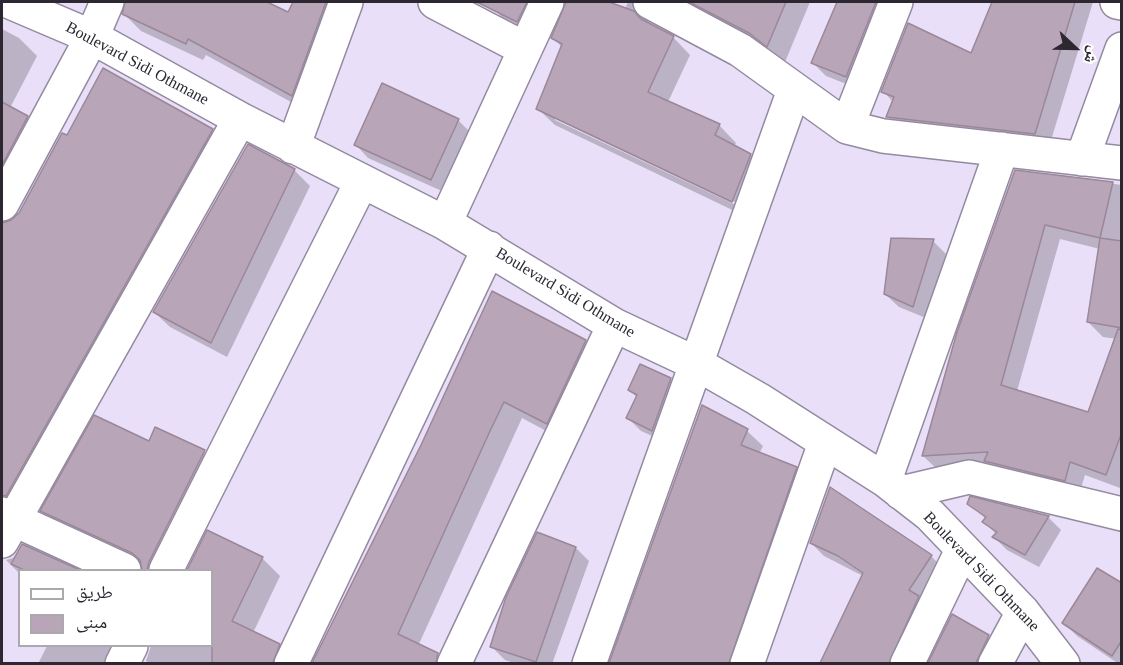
<!DOCTYPE html>
<meta charset="utf-8">
<style>
body{margin:0}
#map{position:relative;width:1123px;height:665px;overflow:hidden;background:#eadff8;font-family:"Times New Roman","Noto Naskh Arabic",serif}
canvas{display:block}
.frame{position:absolute;inset:0;border:3px solid #2c2731;pointer-events:none}
.legend{position:absolute;left:18px;top:569px;width:195px;height:78px;box-sizing:border-box;background:#fff;border:2px solid #aba9ad;margin:0;padding:8px 10px;list-style:none;font-size:18px;color:#2c2731}
.legend li{display:flex;align-items:center;gap:12px;height:30px}
.legend b{width:30px;border:2px solid #aba9ad}
.north{position:absolute;left:1045px;top:18px;width:60px;height:60px;-webkit-text-stroke:4px #fff;paint-order:stroke;rotate:112deg;font-size:16px;font-weight:700;line-height:24px;text-align:center;color:#2c2731}
.north::after{content:'';display:block;margin:auto;width:21px;height:27px;background:#2c2731;clip-path:polygon(50% 0,100% 100%,50% 72%,0 100%)}
</style>
<div id="map">
<canvas width="1123" height="665"></canvas>
<div class="frame"></div>
<ul class="legend">
<li><b style="height:8px;background:#fff"></b>طريق</li>
<li><b style="height:16px;background:#b8a5b8"></b>مبنى</li>
</ul>
<div class="north">ش</div>
</div>
<script>
const g = document.querySelector('canvas').getContext('2d');
g.lineJoin = 'round';
function fillPath(path, color) { g.fillStyle = color; g.fill(path, 'evenodd'); }
const poly = rows => new Path2D(rows.map(r => 'M' + r).join(''));
function strokePath(path, color, width, dash) { g.strokeStyle = color; g.lineWidth = width; g.lineCap = dash ? 'butt' : 'round'; g.setLineDash(dash || []); g.stroke(path); }
function write(font, color, halo, rows, align = 'center') {
  g.font = font + ' "Times New Roman",serif'; g.lineWidth = 4.5; g.setLineDash([]); g.textBaseline = 'middle'; g.strokeStyle = halo; g.fillStyle = color; for (const [text, x, y, turn = 0] of rows) {
    g.save(); g.translate(x, y); g.rotate((+turn || 0) * Math.PI / 180); g.textAlign = isNaN(turn) ? turn : align; if (halo) g.strokeText(text, 0, 0); g.fillText(text, 0, 0); g.restore();
  }
}
const shadow = poly([
 [126,2,264,2,288,14,295,2,358,2,309,112,206,55,203,60,141,31,124,14],
 [473,2,559,2,535,38,509,25,495,10],
 [567,2,605,2,625,9,628,2,662,2,650,11,648,22,673,37,690,55,668,102,719,125,736,143,734,147,750,155,768,173,749,218,555,125,537,108,562,47,553,38],
 [555,116,739,204,738,206,555,120],
 [675,2,810,2,785,62],
 [838,2,896,2,859,89,826,76,813,63],
 [994,2,1093,2,1049,147,902,131,888,117,893,102,883,91,972,55],
 [2,29,19,38,37,56,10,108,27,117,45,135,2,219],
 [458,120,471,133,444,192,368,158,356,145],
 [212,131,229,148,2,530,2,224,12,222,20,214,67,137],
 [294,170,310,186,227,357,170,327,154,312],
 [1016,171,1122,185,1120,488,1085,475,1079,495,938,470,923,456],
 [1060,239,1100,249,1088,322,1103,337,1117,339,1089,414,1017,391],
 [933,241,946,254,926,318,899,307,885,294],
 [585,342,603,359,565,441,522,418,418,646,437,655,446,664,314,664,422,445],
 [670,380,683,393,666,442,641,431,628,418,638,398,629,390],
 [702,407,747,431,763,446,759,454,796,468,812,484,748,664,611,664],
 [156,429,204,452,222,469,171,570,144,570,144,567,60,528,42,511,150,443],
 [968,503,1048,517,1061,530,1039,567,1007,550,994,537,997,535,984,522,986,519],
 [208,532,262,558,280,576,253,633,279,645,297,664,149,664,146,661,151,646,212,646,212,570,187,570],
 [538,534,576,548,589,561,552,664,516,664,505,660,492,647],
 [811,543,931,556,944,569,905,664,822,664,863,576,824,556],
 [22,546,77,570,20,570,20,574,6,560,13,558],
 [1122,585,1122,664,1119,664,1077,636,1064,623],
 [952,616,988,636,1001,649,994,664,930,664],
 [47,646,145,646,128,664,38,664]
]);
const building = poly([
 [125,2,267,2,288,12,293,2,326,2,292,96,188,39,186,44,122,14,125,2],
 [477,2,527,2,517,22,477,2],
 [566,2,609,2,634,11,641,19,674,36,648,92,720,124,715,135,751,154,732,202,536,109,562,44,551,38,566,2],
 [689,2,786,2,767,47,749,33,689,2],
 [837,2,876,2,846,77,811,63,837,2],
 [992,2,1075,2,1035,134,886,117,894,97,881,92,908,23,971,53,992,2],
 [103,68,213,129,6,496,2,495,2,223,11,220,19,213,62,133,67,135,103,68],
 [382,83,459,119,431,180,354,145,382,83],
 [2,102,28,116,2,165,2,102],
 [248,144,295,169,211,343,153,312,248,144],
 [1015,170,1113,182,1100,238,1045,225,1001,385,1088,412,1118,329,1122,330,1122,432,1106,475,1070,462,1065,481,984,461,988,452,922,456,957,332,1015,170],
 [891,238,934,239,913,307,884,294,891,238],
 [1100,238,1122,241,1122,328,1087,322,1100,238],
 [492,291,586,340,547,424,504,402,490,431,398,634,438,653,436,663,312,663,421,445,492,291],
 [640,364,671,378,652,431,626,418,637,395,628,390,640,364],
 [702,405,748,429,741,445,797,467,729,663,609,663,702,405],
 [94,415,149,441,155,427,205,450,149,562,147,570,142,570,140,560,132,553,40,511,94,415],
 [830,487,932,555,909,590,919,596,889,663,820,663,863,573,838,556,810,543,830,487],
 [970,496,1049,516,1025,555,992,537,997,532,982,522,986,517,967,504,970,496],
 [207,530,263,557,232,621,280,644,273,663,212,663,212,570,187,570,207,530],
 [537,532,576,547,536,662,490,647,506,597,537,532],
 [22,544,80,570,24,570,11,564,22,544],
 [1097,568,1122,583,1122,640,1112,656,1062,623,1097,568],
 [952,614,989,635,976,663,928,663,952,614]
]);
const street = poly([
 [10,2,92,37,240,119,445,223,614,325,697,364,758,399,885,480,930,515,1023,612,1063,664],
 [435,2,525,49],
 [650,2,740,50,847,127,883,136,1122,163],
 [1117,2,1122,3],
 [847,127,896,2],
 [293,147,346,2],
 [1082,159,1122,49],
 [2,204,92,37,107,2],
 [445,223,547,2],
 [885,480,1002,149],
 [901,493,969,477,1122,514],
 [2,514,124,570],
 [2,541,240,119],
 [166,570,361,183],
 [122,664,131,646],
 [291,664,489,248],
 [454,664,614,325],
 [589,664,794,90],
 [747,664,825,443],
 [907,664,962,550],
 [995,664,1023,612]
]);
const streetNames = [
 ["Boulevard Sidi Othmane",137,64,28],
 ["Boulevard Sidi Othmane",565,293,31],
 ["Boulevard Sidi Othmane",981,572,46]
];
fillPath(shadow, '#0003');
fillPath(building, '#b8a5b8');
strokePath(building, '#9a8799', 1.5);
strokePath(street, '#948aa0', 36);
strokePath(street, '#fff', 33);
write('16px', '#2c2731', '#fff', streetNames);
</script>
